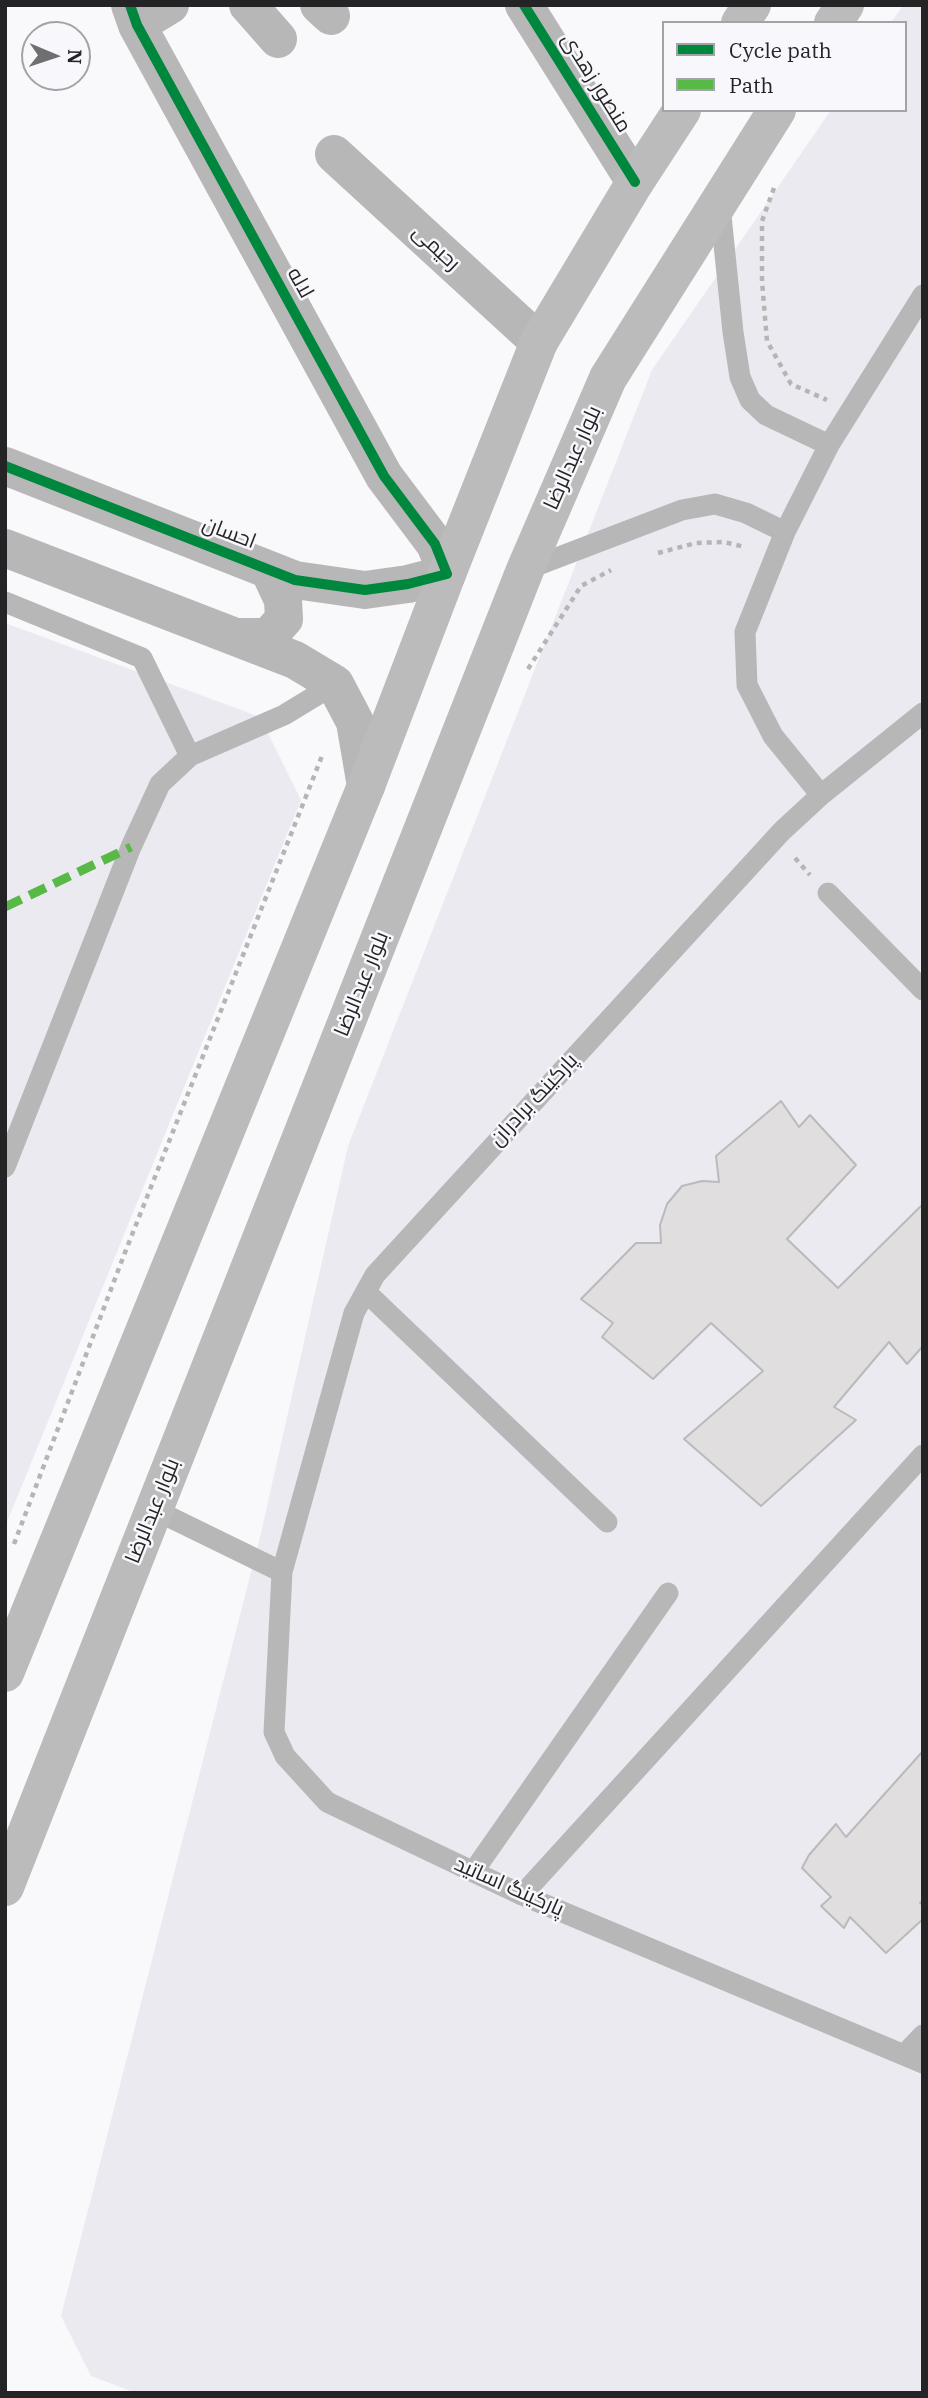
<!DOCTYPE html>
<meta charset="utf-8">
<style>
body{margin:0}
#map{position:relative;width:928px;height:2398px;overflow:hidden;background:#f9f8fb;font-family:"IBM Plex Serif",serif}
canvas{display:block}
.frame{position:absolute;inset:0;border:7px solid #242325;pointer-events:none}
.legend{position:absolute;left:662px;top:21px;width:245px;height:91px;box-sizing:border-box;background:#f8f7fc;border:2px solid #a3a2a6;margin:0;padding:9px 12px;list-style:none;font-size:21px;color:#242325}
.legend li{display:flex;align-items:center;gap:14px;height:35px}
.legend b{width:35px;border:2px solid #a3a2a6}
.north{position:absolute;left:21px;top:21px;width:70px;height:70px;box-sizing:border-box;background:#f8f7fc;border:2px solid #a3a2a6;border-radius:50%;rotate:92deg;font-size:19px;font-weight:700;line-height:28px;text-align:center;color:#242325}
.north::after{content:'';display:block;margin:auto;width:24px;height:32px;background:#6f6e70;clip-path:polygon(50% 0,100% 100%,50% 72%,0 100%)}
</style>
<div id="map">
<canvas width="928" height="2398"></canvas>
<div class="frame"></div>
<ul class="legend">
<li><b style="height:9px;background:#00873e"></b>Cycle path</li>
<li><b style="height:9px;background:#58b947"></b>Path</li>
</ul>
<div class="north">N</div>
</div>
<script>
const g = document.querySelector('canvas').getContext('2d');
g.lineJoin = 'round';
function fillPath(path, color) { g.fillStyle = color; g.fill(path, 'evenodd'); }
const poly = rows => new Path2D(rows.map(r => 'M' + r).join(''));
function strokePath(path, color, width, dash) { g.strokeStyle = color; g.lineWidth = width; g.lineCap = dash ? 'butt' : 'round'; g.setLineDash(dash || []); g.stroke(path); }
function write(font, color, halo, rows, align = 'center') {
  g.font = font + ' "IBM Plex Serif",Cairo,serif'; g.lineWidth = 5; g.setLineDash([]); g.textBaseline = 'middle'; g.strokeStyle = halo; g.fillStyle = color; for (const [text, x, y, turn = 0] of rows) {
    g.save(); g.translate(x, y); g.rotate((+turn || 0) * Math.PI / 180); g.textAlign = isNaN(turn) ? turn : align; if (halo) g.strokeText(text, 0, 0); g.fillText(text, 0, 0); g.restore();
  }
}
const built = poly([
 [903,5,923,5,923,2393,136,2393,91,2376,61,2316,261,1533,348,1146,652,370,831,110,905,110,905,23,891,23],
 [5,623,260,717,301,800,5,1527]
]);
const building = poly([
 [781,1101,799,1127,810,1115,856,1165,787,1239,838,1288,923,1204,923,1346,907,1364,889,1342,834,1407,856,1420,761,1506,684,1439,763,1371,711,1323,653,1379,602,1337,613,1323,581,1299,636,1243,661,1243,660,1225,667,1204,682,1186,702,1181,719,1182,716,1156,781,1101],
 [923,1751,923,1900,920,1903,923,1905,923,1919,886,1953,850,1917,844,1928,821,1906,831,1897,802,1868,809,1855,836,1824,846,1837,923,1751]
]);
const path = poly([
 [774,188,762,221,762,281,767,341,791,384,827,400],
 [658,553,696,543,724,542,745,547],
 [528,669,581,586,611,570],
 [795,858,810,875],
 [14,1544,124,1255,322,756]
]);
const lane = poly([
 [720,206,733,332,740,377,750,400,766,415,829,445],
 [525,570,682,510,715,504,746,513,785,532],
 [5,602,142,658,190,756],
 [923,713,821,795,782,831,375,1275,354,1313,282,1572,274,1732,285,1756,327,1802,522,1895,923,2063],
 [821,795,773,736,747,685,745,632,785,532,829,445,923,295],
 [828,893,923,990],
 [5,1167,131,847,160,784,190,756,284,715,335,684],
 [366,1292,607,1522],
 [153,1509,282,1572],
 [473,1872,668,1593],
 [522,1895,923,1455],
 [904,2055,923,2035]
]);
const street = poly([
 [248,5,278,39],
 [319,5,331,16],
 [524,5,635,182],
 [137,25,170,5],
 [334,154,539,342],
 [5,466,295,580,365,590,408,584,447,574,435,544,384,476,137,25,130,5],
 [5,548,295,660,335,684,355,722,366,786],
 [235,637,268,637,284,619,283,600,269,570]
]);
const primary = poly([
 [740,23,752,5],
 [833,23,845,5],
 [5,1673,366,786,447,574,539,342,635,182,682,110],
 [5,1887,525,570,608,378,777,110]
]);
const quiet = poly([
 [5,907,131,847]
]);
const cycleway = poly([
 [524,5,635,182],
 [5,466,295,580,365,590,408,584,447,574,435,544,384,476,137,25,130,5]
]);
const streetNames = [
 ["منصور زهدی",596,83,58],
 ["رحیمی",436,248,43],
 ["لاله",300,283,61],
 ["بلوار عبدالرضا",573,458,-66],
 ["احسان",229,533,21],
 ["بلوار عبدالرضا",362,984,-68],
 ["پارکینگ برادران",534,1100,-47],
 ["بلوار عبدالرضا",153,1511,-68],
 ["پارکینگ اساتید",509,1887,24]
];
fillPath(built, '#eceaf1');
fillPath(building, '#e0dedf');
strokePath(building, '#bbbabb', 2);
strokePath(path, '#b5b5b5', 4.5, [5, 5]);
strokePath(lane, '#b8b7b8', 21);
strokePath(street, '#b8b7b8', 38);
strokePath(primary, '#bcbbbb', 38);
strokePath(quiet, '#58b947', 9, [18, 9]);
strokePath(cycleway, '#00873e', 10);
write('21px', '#242325', '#f8f7fc', streetNames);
</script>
